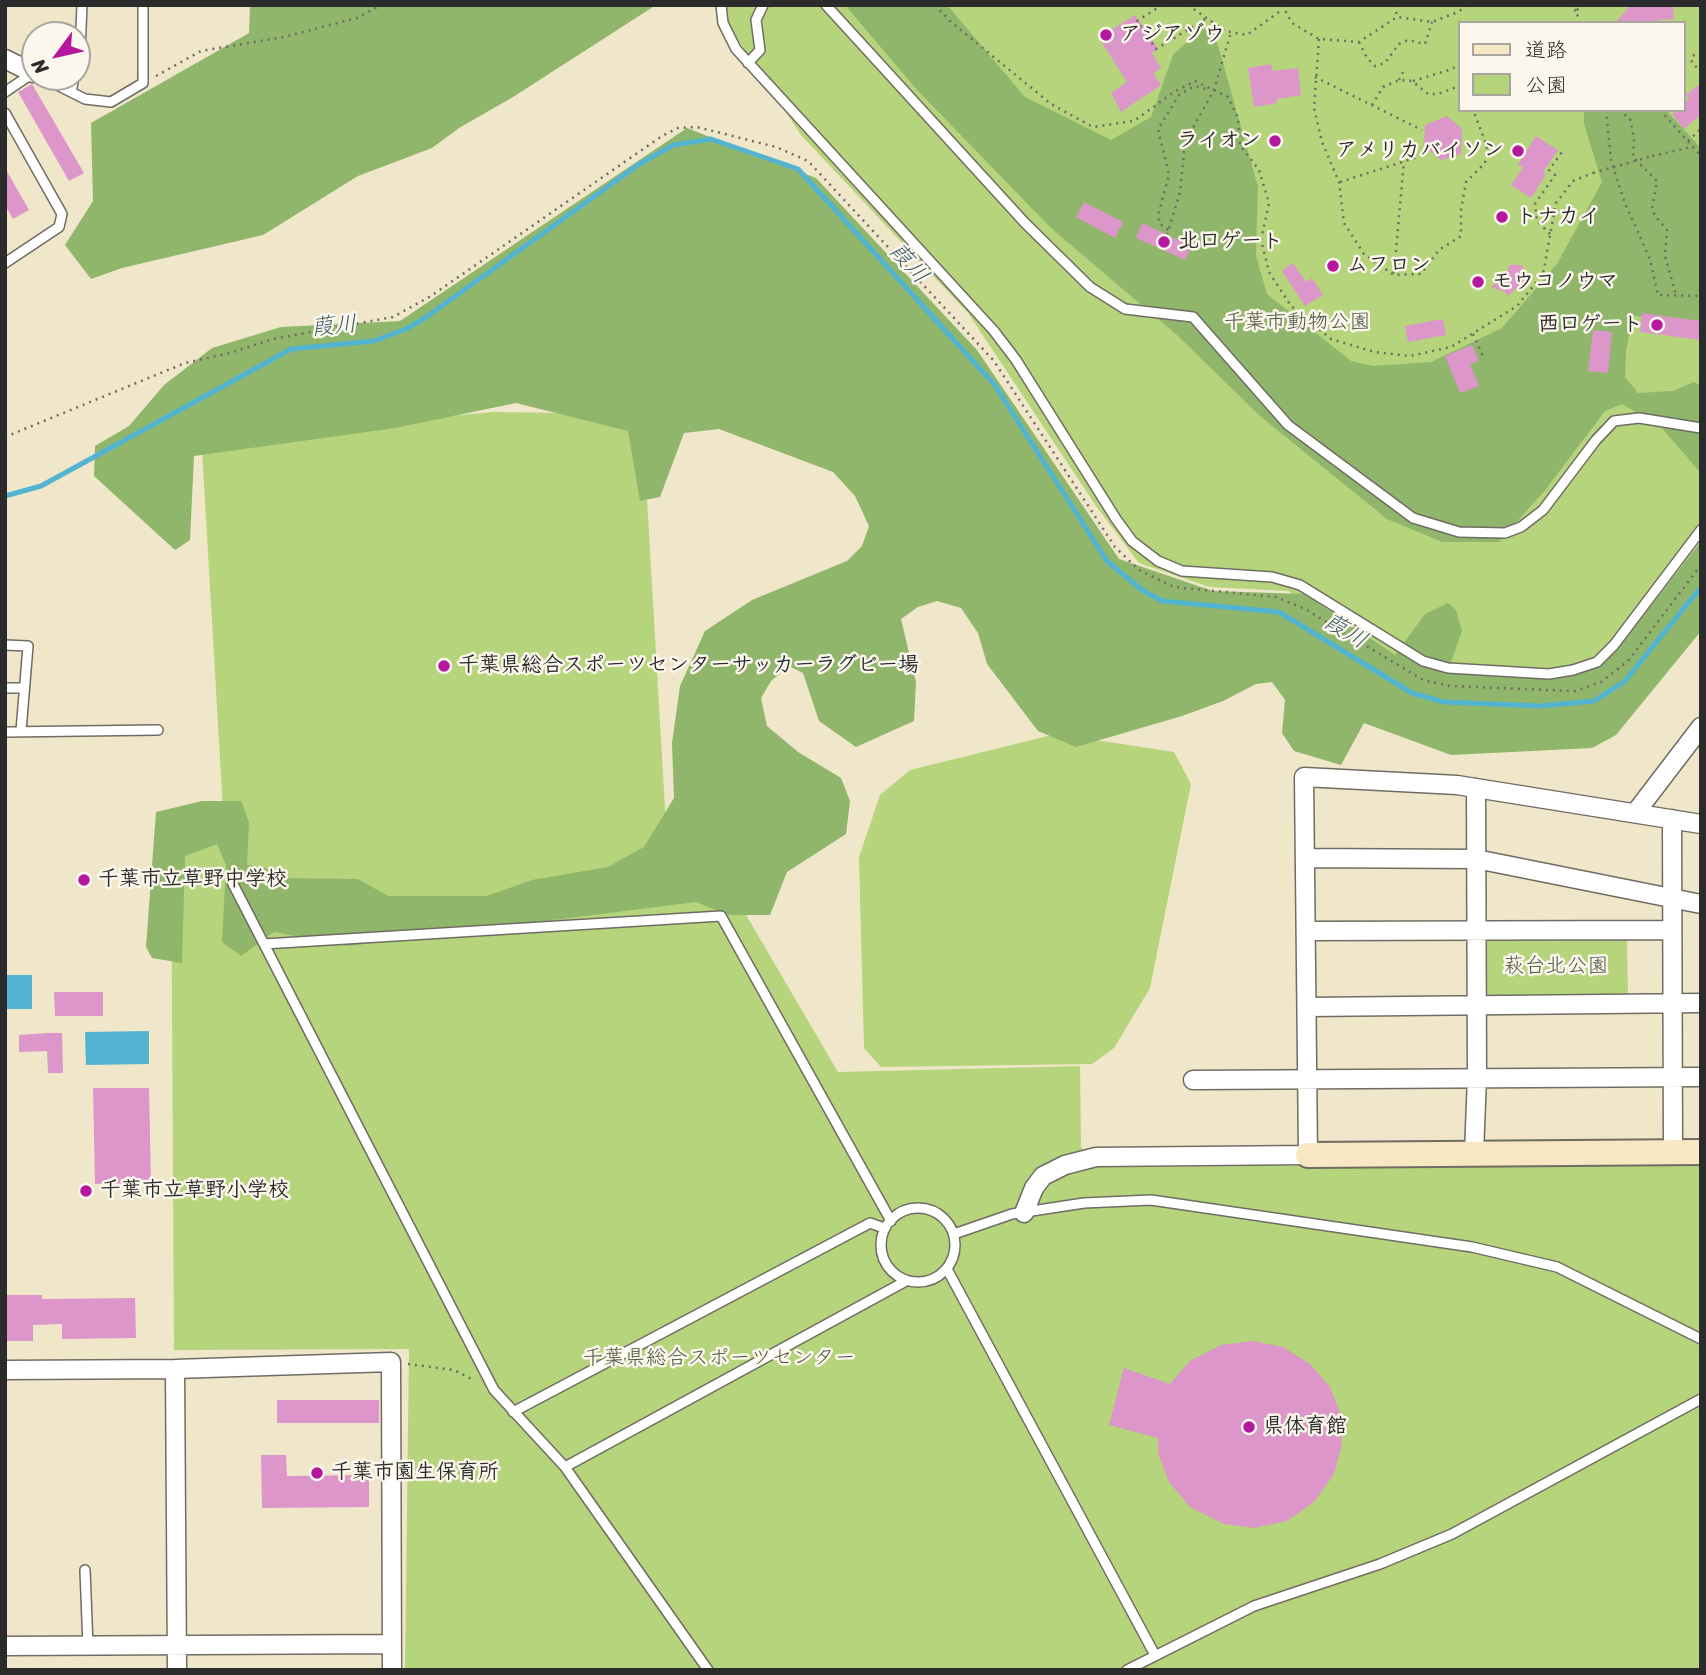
<!DOCTYPE html>
<meta charset="utf-8">
<style>
body{margin:0}
#map{position:relative;width:1706px;height:1675px;overflow:hidden;background:#f0e6ca;font-family:Sriracha,"Klee One",sans-serif}
canvas{display:block}
.frame{position:absolute;inset:0;border:7px solid #2b2b2b;pointer-events:none}
.legend{position:absolute;left:1458px;top:21px;width:228px;height:91px;box-sizing:border-box;background:#fbf7ec;border:2px solid #a8a59f;margin:0;padding:9px 12px;list-style:none;font-size:21px;color:#2b2b2b}
.legend li{display:flex;align-items:center;gap:14px;height:35px}
.legend b{width:35px;border:2px solid #a8a59f}
.north{position:absolute;left:21px;top:21px;width:70px;height:70px;box-sizing:border-box;background:#fbf7ec;border:2px solid #a8a59f;border-radius:50%;rotate:237deg;font-size:19px;font-weight:700;line-height:28px;text-align:center;color:#2b2b2b}
.north::after{content:'';display:block;margin:auto;width:24px;height:32px;background:#b5179e;clip-path:polygon(50% 0,100% 100%,50% 72%,0 100%)}
</style>
<div id="map">
<canvas width="1706" height="1675"></canvas>
<div class="frame"></div>
<ul class="legend">
<li><b style="height:9px;background:#f7e8c3"></b>道路</li>
<li><b style="height:19px;background:#b5d47b"></b>公園</li>
</ul>
<div class="north">N</div>
</div>
<script>
const g = document.querySelector('canvas').getContext('2d');
g.lineJoin = 'round';
function fillPath(path, color) { g.fillStyle = color; g.fill(path, 'evenodd'); }
const poly = rows => new Path2D(rows.map(r => 'M' + r).join(''));
function strokePath(path, color, width, dash) { g.strokeStyle = color; g.lineWidth = width; g.lineCap = dash ? 'butt' : 'round'; g.setLineDash(dash || []); g.stroke(path); }
function write(font, color, halo, rows, align = 'center') {
  g.font = font + ' Sriracha,"Klee One",sans-serif'; g.lineWidth = 5; g.setLineDash([]); g.textBaseline = 'middle'; g.strokeStyle = halo; g.fillStyle = color; for (const [text, x, y, turn = 0] of rows) {
    g.save(); g.translate(x, y); g.rotate((+turn || 0) * Math.PI / 180); g.textAlign = isNaN(turn) ? turn : align; if (halo) g.strokeText(text, 0, 0); g.fillText(text, 0, 0); g.restore();
  }
}
const green = poly([
 [715,5,1701,5,1701,539,1596,670,1497,682,1416,679,1288,591,1209,587,1139,563,1096,506,968,313,801,135],
 [1459,23,1683,23,1683,110,1459,110],
 [493,412,642,414,670,894,735,896,838,1072,1080,1066,1081,1147,1100,1167,1701,1163,1701,1670,405,1670,409,1349,174,1350,171,829,224,827,202,450,219,437],
 [1056,734,1174,752,1191,784,1150,988,1114,1048,1092,1064,881,1067,864,1048,859,857,880,795,910,770],
 [1627,936,1628,997,1484,997,1484,937]
]);
const forest = poly([
 [250,5,656,5,513,97,459,128,432,148,358,176,263,235,122,268,91,279,65,245,93,201,91,123,249,33],
 [845,5,947,5,1025,97,1111,140,1151,117,1173,55,1202,28,1215,35,1258,187,1256,256,1267,294,1351,361,1373,366,1431,362,1502,328,1557,264,1602,182,1584,124,1584,110,1666,110,1701,148,1701,322,1633,316,1626,351,1625,377,1638,393,1673,391,1694,382,1701,386,1701,473,1660,426,1622,404,1605,411,1546,489,1499,542,1442,542,1387,519,1260,416,1178,336,1051,228,918,91],
 [687,128,816,178,977,350,1119,559,1213,591,1304,594,1395,655,1425,614,1448,603,1456,610,1462,631,1447,673,1511,677,1589,671,1615,652,1701,541,1701,631,1616,735,1592,748,1451,755,1364,723,1341,765,1294,751,1282,733,1285,700,1272,682,1256,684,1223,701,1182,716,1076,747,1038,731,987,664,978,633,961,608,937,601,918,607,901,619,916,682,914,721,856,747,819,721,803,673,789,666,771,681,761,698,767,726,798,752,841,778,850,801,846,834,787,872,770,915,729,915,696,902,348,946,274,932,241,956,222,942,226,865,217,844,185,856,182,963,152,958,146,947,156,812,202,801,241,801,249,823,247,865,264,867,280,878,358,879,388,896,487,896,532,880,608,867,644,847,674,798,672,743,680,686,705,631,752,600,847,561,862,546,869,526,855,496,833,472,719,429,684,433,660,497,640,501,628,431,516,403,395,428,194,456,190,540,175,550,94,476,95,446,129,426,164,385,212,348,281,327,400,321]
]);
const water = poly([
 [5,975,32,975,32,1009,5,1009],
 [149,1031,149,1064,86,1065,85,1032]
]);
const stream = poly([
 [5,496,41,486,291,349,374,341,406,329,425,318,638,165,673,145,711,139,798,169,994,384,1107,561,1142,590,1162,601,1279,612,1412,693,1444,702,1541,706,1594,701,1624,682,1701,587]
]);
const building = poly([
 [1631,5,1673,5,1674,19,1658,20,1656,23,1615,23],
 [1135,15,1158,49,1152,53,1161,68,1153,73,1161,85,1121,112,1111,93,1127,82,1099,38],
 [1271,64,1272,71,1298,68,1301,95,1277,99,1277,103,1254,107,1248,68],
 [1701,83,1701,114,1684,129,1672,114,1677,110,1683,110,1683,105,1689,99,1686,95],
 [32,84,84,173,69,181,18,92],
 [1447,116,1462,129,1461,154,1441,160,1424,146,1425,125],
 [1536,136,1558,150,1543,172,1546,174,1531,198,1511,185,1523,168,1518,164],
 [5,168,29,210,13,219,5,205],
 [1084,202,1123,222,1115,238,1076,217],
 [1142,223,1191,246,1185,260,1136,238],
 [1293,263,1306,282,1312,278,1323,295,1305,306,1282,271],
 [1509,265,1522,265,1527,278,1508,296,1505,292,1491,287,1507,275],
 [1642,313,1701,321,1701,340,1640,332],
 [1443,319,1446,335,1408,342,1405,326],
 [1593,330,1612,332,1608,373,1588,371],
 [1472,345,1479,361,1470,364,1479,386,1460,393,1445,356],
 [54,992,103,992,103,1016,55,1016],
 [47,1033,62,1033,63,1073,48,1073,47,1051,19,1052,19,1035],
 [93,1088,149,1088,151,1183,95,1184],
 [5,1295,42,1295,42,1299,135,1298,136,1338,62,1339,62,1324,33,1325,33,1341,5,1341],
 [1253,1341,1283,1347,1310,1364,1330,1387,1341,1415,1342,1444,1334,1474,1314,1502,1287,1521,1254,1528,1224,1524,1190,1507,1169,1482,1158,1453,1158,1438,1109,1425,1124,1368,1170,1384,1190,1361,1221,1345],
 [277,1400,379,1400,379,1423,277,1423],
 [261,1455,286,1455,287,1476,369,1475,369,1507,262,1508]
]);
const path = poly([
 [935,5,951,22,1051,104,1093,127,1134,121,1174,92,1195,81,1228,97,1238,118,1240,145,1259,170,1269,203,1261,240,1269,272,1291,306,1331,339,1374,352,1410,356,1451,347,1517,306,1543,274,1556,203,1573,181,1593,173],
 [1162,5,1137,21,1156,49,1207,18],
 [1188,5,1225,31,1247,35,1283,9],
 [1282,5,1292,23,1319,39,1359,42,1397,17,1432,22,1458,12,1468,5],
 [1395,5,1397,17],
 [1569,5,1576,11],
 [1580,23,1576,11,1582,5],
 [1319,39,1314,108,1322,142,1339,182,1344,223,1364,254,1394,275,1421,274,1439,250,1461,236,1461,210,1466,182,1485,163,1487,146,1473,110],
 [1359,42,1367,58,1375,66,1385,63,1399,44,1408,40,1425,44,1432,22],
 [1701,52,1692,56,1692,62,1701,73],
 [156,76,201,51,284,37,357,18,381,5],
 [1315,77,1422,130],
 [1399,80,1404,70],
 [1413,81,1452,69,1459,64],
 [1372,105,1383,87,1399,80,1412,81,1428,94,1438,94,1459,86],
 [1606,110,1611,160,1624,201,1650,259,1658,295,1701,296],
 [1619,110,1630,119,1634,139,1633,157,1657,181,1652,209,1656,217,1667,230,1665,256,1676,295],
 [1660,110,1701,156],
 [1688,141,1701,129],
 [1652,156,1692,147],
 [1340,182,1424,155],
 [1168,230,1159,223,1159,212,1169,175,1158,129,1179,95,1195,86,1207,89],
 [1550,234,1537,221,1535,204,1555,175,1549,170,1562,152],
 [1167,235,1180,192,1185,142,1214,90,1231,32],
 [1394,273,1404,161],
 [1473,334,1484,358],
 [5,437,185,363,230,353,273,339,393,317,431,296,662,136,678,128,697,127,776,147,808,161,994,361,1115,547,1139,570,1174,587,1276,597,1305,609,1423,680,1450,686,1575,691,1601,682,1628,661,1701,565],
 [408,1364,454,1370,475,1381]
]);
const lane = poly([
 [721,5,723,23,736,49,994,331,1016,360,1116,519,1132,541,1158,561,1182,571,1272,577,1300,585,1423,661,1448,668,1549,674,1573,670,1597,662,1614,645,1701,530],
 [826,5,1025,223,1090,287,1125,309,1193,317,1288,425,1413,518,1459,532,1505,533,1521,527,1543,510,1596,440,1614,421,1639,418,1701,428],
 [748,63,760,50,756,20,763,5],
 [77,64,80,51,82,5],
 [41,77,85,99,111,102,143,83,143,5],
 [5,92,33,73],
 [71,92,74,77],
 [5,113,62,214,59,227,5,263],
 [5,645,28,646,21,731],
 [5,688,24,688],
 [5,732,158,730],
 [233,884,494,1390,565,1467,708,1670],
 [264,944,721,916,891,1221],
 '881 1245a37 37 0 1 1 74 0a37 37 0 1 1-74 0Z',
 [954,1234,1012,1214,1084,1203,1151,1200,1472,1247,1557,1267,1701,1339],
 [947,1269,1155,1655],
 [513,1412,870,1223,884,1228],
 [565,1467,906,1281],
 [85,1570,88,1646],
 [1127,1670,1254,1606,1380,1564,1452,1534,1701,1399]
]);
const street = poly([
 [5,59,33,73],
 [1636,812,1701,727],
 [1672,819,1673,1153],
 [1305,858,1476,859,1701,904],
 [1306,931,1671,930],
 [1307,1007,1701,1003],
 [1193,1080,1701,1077],
 [1474,1153,1477,1077,1476,788],
 [1024,1213,1034,1188,1043,1176,1065,1165,1096,1157,1308,1155,1304,777,1457,785,1701,824],
 [175,1369,177,1670],
 [5,1370,175,1369,391,1362,392,1670],
 [5,1646,391,1644]
]);
const secondary = poly([
 [1308,1155,1701,1152]
]);
const pathBridge = poly([
 [1593,173,1652,156]
]);
const markers = [
 [1106,35,7,"#b5179e"],
 [1275,141,7,"#b5179e"],
 [1518,151,7,"#b5179e"],
 [1502,217,7,"#b5179e"],
 [1164,242,7,"#b5179e"],
 [1333,266,7,"#b5179e"],
 [1478,282,7,"#b5179e"],
 [1657,325,7,"#b5179e"],
 [444,666,7,"#b5179e"],
 [84,880,7,"#b5179e"],
 [86,1191,7,"#b5179e"],
 [1249,1427,7,"#b5179e"],
 [317,1473,7,"#b5179e"]
];
const poiNames = [
 ["アジアゾウ",1120,35],
 ["ライオン",1261,141,"right"],
 ["アメリカバイソン",1504,151,"right"],
 ["トナカイ",1516,217],
 ["北口ゲート",1178,242],
 ["ムフロン",1347,266],
 ["モウコノウマ",1492,282],
 ["西口ゲート",1643,325,"right"],
 ["千葉県総合スポーツセンターサッカーラグビー場",458,666],
 ["千葉市立草野中学校",98,880],
 ["千葉市立草野小学校",100,1191],
 ["県体育館",1263,1427],
 ["千葉市園生保育所",331,1473]
];
const parkNames = [
 ["千葉市動物公園",1297,323],
 ["萩台北公園",1556,967],
 ["千葉県総合スポーツセンター",719,1359]
];
const waterNames = [
 ["葭川",908,264,48],
 ["葭川",334,327,-5],
 ["葭川",1345,632,31]
];
fillPath(green, '#b5d47b');
fillPath(forest, '#90b66b');
fillPath(water, '#53b4d2');
strokePath(stream, '#53b4d2', 5);
fillPath(building, '#dc96ca');
strokePath(lane, '#706c63', 12);
strokePath(street, '#706c63', 21);
strokePath(secondary, '#706c63', 28);
strokePath(path, '#706c63', 2.5, [2, 5]);
strokePath(lane, '#fff', 9);
strokePath(street, '#fff', 18);
strokePath(secondary, '#f7e8c3', 24);
strokePath(pathBridge, '#706c63', 2.5, [2, 5]);
for (const [x, y, r, color] of markers) { const dot = new Path2D(); dot.arc(x, y, r, 0, 2 * Math.PI); g.fillStyle = color; g.fill(dot); strokePath(dot, '#fbf7ec', 2.5); }
write('bold 21px', '#2b2b2b', '#fbf7ec', poiNames, 'left');
write('21px', '#4e553f', '#fbf7ec', parkNames);
write('italic 23px', '#395b65', '#fbf7ec', waterNames);
</script>
